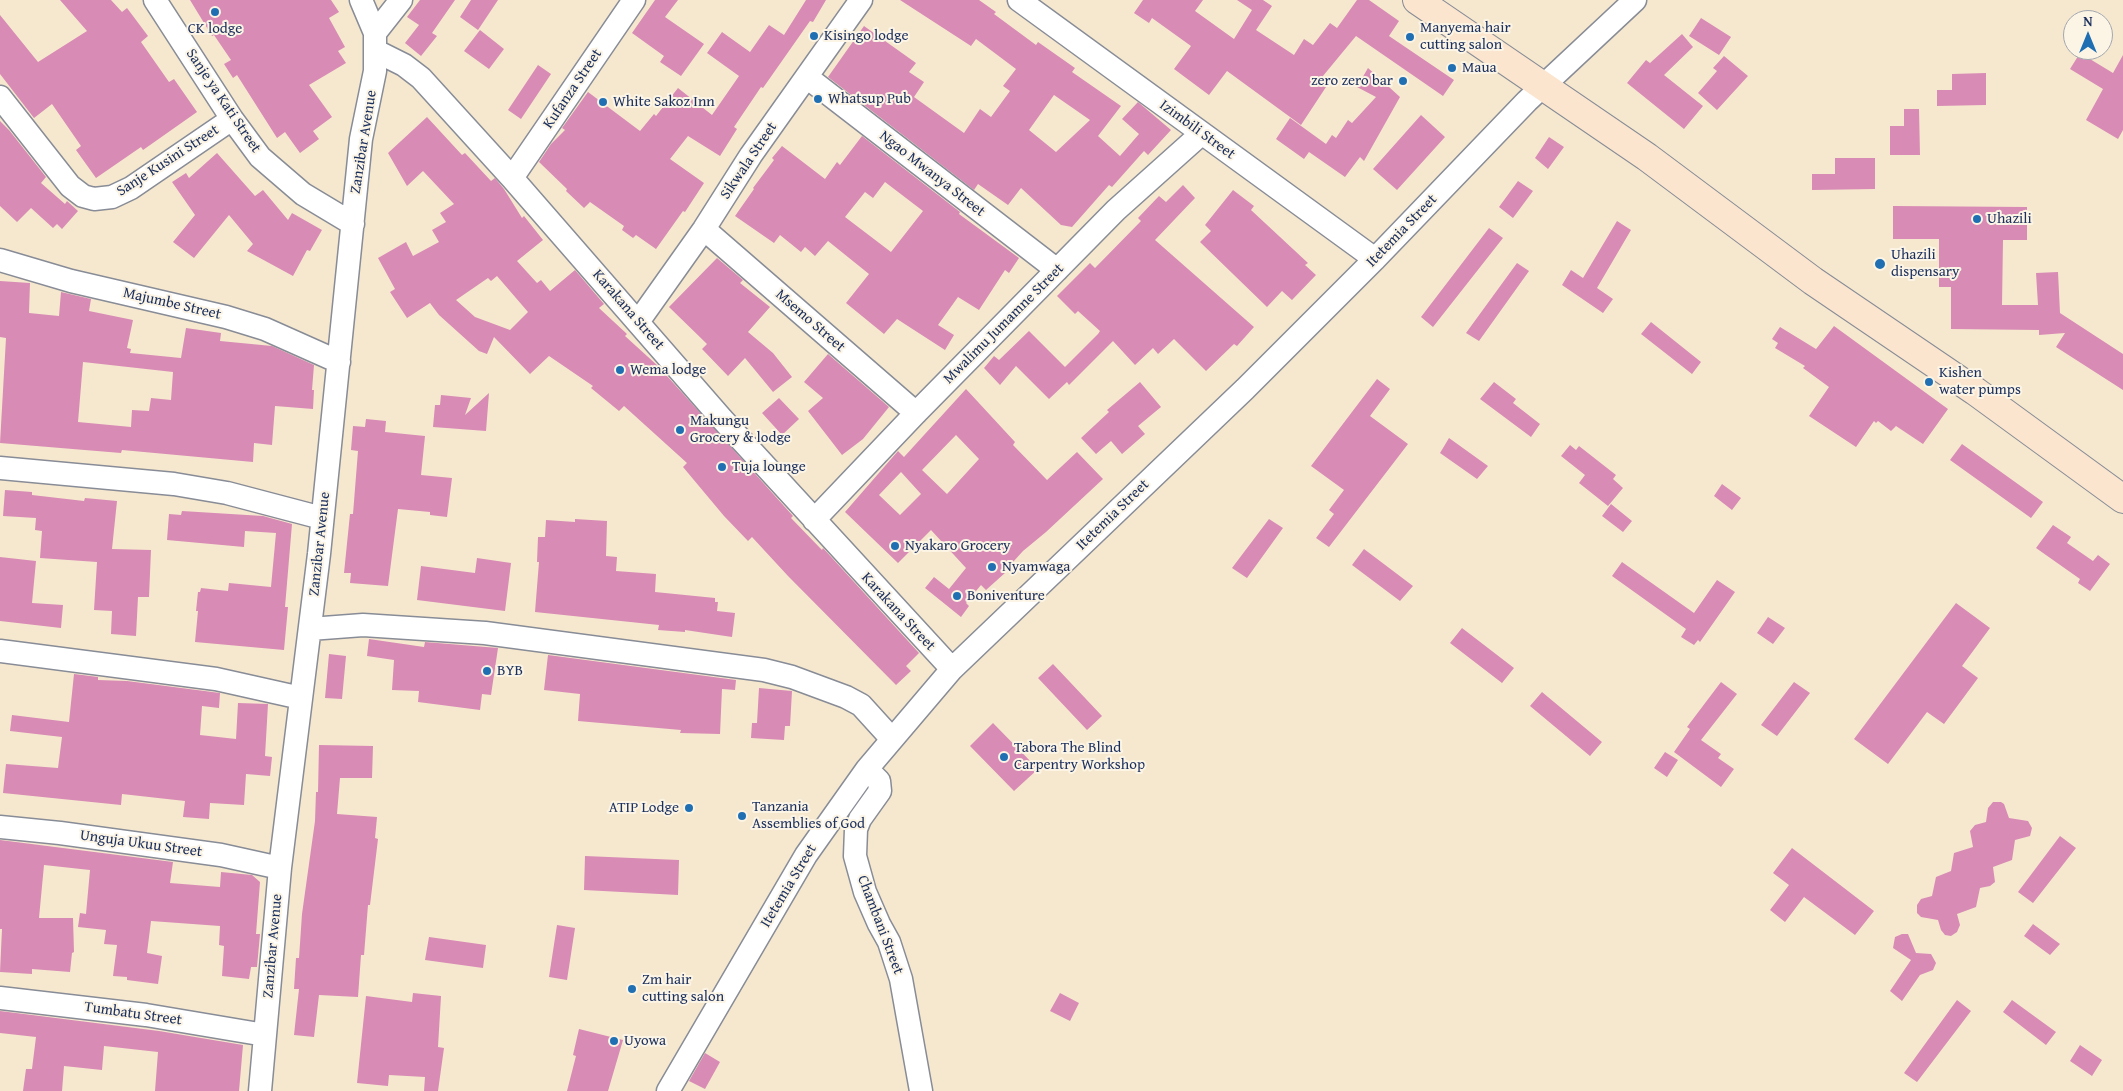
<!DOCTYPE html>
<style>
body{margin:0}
#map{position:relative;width:2123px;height:1091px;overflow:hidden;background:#f6e8cf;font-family:"Gentium Book Plus",serif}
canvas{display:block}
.north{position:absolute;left:2063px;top:10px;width:50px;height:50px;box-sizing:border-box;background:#fcf5e5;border:1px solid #a2a6af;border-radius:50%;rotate:0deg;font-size:14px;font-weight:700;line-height:20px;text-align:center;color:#1b2f5e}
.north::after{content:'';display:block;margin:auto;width:18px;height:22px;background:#1f6fb2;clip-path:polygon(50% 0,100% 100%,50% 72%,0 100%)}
</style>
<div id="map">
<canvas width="2123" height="1091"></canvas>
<div class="north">N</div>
</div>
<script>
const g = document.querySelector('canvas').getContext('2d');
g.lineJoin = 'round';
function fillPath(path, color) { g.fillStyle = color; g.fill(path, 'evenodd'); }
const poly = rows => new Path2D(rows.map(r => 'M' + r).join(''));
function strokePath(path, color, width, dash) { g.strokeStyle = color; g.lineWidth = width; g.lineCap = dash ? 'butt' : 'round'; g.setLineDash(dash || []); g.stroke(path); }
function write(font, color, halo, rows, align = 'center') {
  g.font = font + ' "Gentium Book Plus",serif'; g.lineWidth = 4; g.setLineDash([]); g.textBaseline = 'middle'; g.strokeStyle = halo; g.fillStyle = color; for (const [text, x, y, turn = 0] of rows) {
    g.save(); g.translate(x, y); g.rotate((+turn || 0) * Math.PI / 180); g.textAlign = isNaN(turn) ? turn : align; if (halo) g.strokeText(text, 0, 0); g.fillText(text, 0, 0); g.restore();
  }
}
const building = poly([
 [60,0,111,0,122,12,127,8,148,36,141,42,169,82,174,79,197,112,143,150,141,147,96,178,76,150,81,146,52,104,34,118,0,74,0,15,38,62,87,31],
 [190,0,331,0,339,12,329,18,345,47,338,51,346,63,309,85,332,117,313,131,319,139,300,153,285,132,277,138,237,75,233,78,224,64,231,60,214,35,212,36],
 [420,0,455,0,432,33,437,36,421,56,405,43,419,25,407,17],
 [471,0,498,0,478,30,460,17],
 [655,0,678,0,665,17,704,44,681,76,660,62,664,56,632,33],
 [806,0,826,0,813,22,810,21,763,88,761,87,734,127,737,129,720,156,688,136,670,159,704,183,685,212,683,211,656,249,636,235,633,238,622,230,624,226,590,202,584,208,566,191,567,189,539,162,551,144,565,130,562,128,588,92,640,131,654,114,656,116,678,88,712,115,739,76,707,53,722,32,750,52,769,25,784,35],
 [900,0,979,0,996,12,994,14,1036,45,1038,42,1075,68,1072,72,1121,106,1098,136,1120,156,1139,134,1122,119,1138,102,1171,130,1148,155,1144,151,1112,187,1109,185,1072,227,1061,225,1021,188,1008,205,978,184,974,190,828,77,864,26,916,63,909,72,924,82,914,97,964,133,980,109,991,117,1010,91,1003,86,1016,69,976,39,971,46],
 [1054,95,1090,120,1056,152,1029,130],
 [1143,0,1203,0,1195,11,1234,39,1252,10,1237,0,1263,0,1272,6,1256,30,1294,55,1304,39,1313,45,1330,23,1337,28,1357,0,1369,0,1399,21,1389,36,1454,80,1443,96,1356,36,1318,82,1326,87,1301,125,1227,71,1209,95,1174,69,1191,46,1152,18,1149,23,1134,13],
 [1701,18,1731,37,1719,55,1689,36],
 [480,30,504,49,489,69,464,51],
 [1682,34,1693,47,1664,75,1703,106,1684,129,1627,83,1646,60,1650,63],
 [2080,53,2113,73,2123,55,2123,130,2118,139,2086,120,2103,89,2070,69],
 [1724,56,1748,76,1717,110,1698,93,1717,71,1713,68],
 [538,65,551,74,521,119,508,110],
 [1368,68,1400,97,1364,161,1360,157,1345,177,1309,152,1304,159,1276,139,1290,118,1326,144,1332,135,1336,138,1348,120,1352,123,1376,97,1357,87],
 [1986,73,1986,105,1937,106,1937,90,1952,90,1952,74],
 [1904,109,1919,109,1920,155,1890,155,1890,126,1904,126],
 [1421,115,1445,137,1397,190,1373,169],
 [427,117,462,155,465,153,491,181,495,178,504,189,522,218,524,216,543,240,517,261,537,283,541,280,550,291,575,270,604,304,599,308,627,334,625,336,658,366,793,516,791,518,822,550,823,548,919,653,906,666,911,671,896,685,788,576,752,537,748,541,724,516,683,467,687,463,624,406,619,411,591,388,593,386,549,356,530,374,494,337,487,354,479,351,439,315,430,303,407,318,390,292,395,289,378,258,406,242,413,256,439,242,432,230,446,222,440,213,454,204,423,171,407,186,388,153],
 [497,276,528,312,510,330,475,317,456,300,488,278,491,281],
 [0,121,9,130,46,177,41,183,65,204,67,201,78,211,62,229,57,224,53,228,31,208,17,222,0,206],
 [862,136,960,212,959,214,1019,258,1009,273,1005,270,979,310,958,297,938,325,954,335,945,350,897,319,884,334,846,303,869,274,828,241,815,256,805,247,801,252,780,235,774,243,735,216,754,189,753,188,774,160,772,158,782,146,825,179,837,162,840,165],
 [885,182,923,211,891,252,845,217,865,192,873,198],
 [1549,137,1564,147,1548,169,1535,158],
 [217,153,255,196,263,190,288,220,292,213,322,230,310,251,307,250,293,276,247,251,253,244,229,215,194,258,173,242,195,215,172,182,186,173,189,178],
 [1835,158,1875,158,1875,189,1812,190,1812,174,1835,174],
 [1518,181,1533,191,1513,218,1499,207],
 [1183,185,1195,198,1155,240,1254,327,1237,346,1234,344,1206,371,1174,339,1158,354,1153,348,1135,365,1113,341,1069,385,1067,382,1049,399,1016,366,1000,385,984,368,994,356,999,360,1029,331,1065,367,1098,334,1100,331,1078,311,1075,314,1057,296,1090,263,1095,268,1141,221,1138,218,1159,196,1166,202],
 [1233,190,1254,206,1251,210,1308,263,1305,265,1316,275,1292,300,1282,291,1267,307,1200,242,1211,231,1205,225],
 [1893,206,2027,207,2027,240,2003,240,2002,305,2038,305,2036,273,2058,272,2060,313,2123,354,2123,390,2056,347,2065,333,2039,335,2039,330,1951,329,1951,287,1939,287,1939,239,1893,239],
 [1617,221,1631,230,1597,288,1613,299,1603,313,1562,285,1571,270,1583,278],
 [1489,228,1503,238,1433,327,1421,317],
 [717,258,743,280,740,283,770,307,748,332,773,353,792,377,773,392,745,358,728,376,702,349,707,344,669,307],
 [1517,263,1529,271,1479,341,1466,333],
 [0,281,30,283,29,313,59,316,61,292,91,299,89,311,133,320,127,348,131,349,130,353,181,358,186,328,221,333,220,341,272,346,314,365,312,390,314,390,313,409,275,406,272,445,254,443,253,462,122,450,121,453,0,443,6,338,0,337],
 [83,362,173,372,171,400,151,398,149,411,132,410,131,427,78,422],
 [1651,322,1701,362,1692,374,1641,334],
 [1834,326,1948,409,1923,444,1896,426,1891,431,1878,421,1876,423,1874,421,1856,447,1809,416,1829,387,1803,368,1805,366,1775,348,1778,343,1772,339,1780,327,1816,349],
 [828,354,889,407,863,439,842,455,808,411,823,398,804,382],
 [1377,379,1390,389,1370,416,1408,444,1329,547,1316,538,1334,514,1329,510,1344,490,1311,466],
 [1140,382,1161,407,1138,426,1145,434,1122,454,1111,441,1096,454,1081,438,1109,412,1107,410],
 [1494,382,1516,399,1513,403,1540,424,1531,437,1480,399],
 [966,389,1015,442,1013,445,1047,480,1077,452,1103,479,1046,532,1023,551,1013,562,1015,564,986,590,981,585,966,603,969,606,961,617,925,588,934,577,949,589,966,568,931,530,898,563,845,512,898,451,904,457],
 [956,435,979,459,947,494,922,470],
 [901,472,921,494,900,515,879,495],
 [489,393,486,431,433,427,435,405,440,405,441,395,471,398,465,415],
 [779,398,799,419,782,435,762,413],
 [366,419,386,421,385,432,425,436,421,475,452,478,447,517,430,515,430,512,398,509,388,586,350,583,351,573,344,573,350,514,353,514,358,451,351,450,353,426,365,427],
 [1449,438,1488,466,1477,479,1440,453],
 [1962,444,2043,502,2031,518,1950,460],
 [1570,445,1576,450,1579,446,1616,475,1613,479,1623,488,1608,506,1579,483,1585,475,1561,456],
 [1722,484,1741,498,1732,510,1714,496],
 [5,490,32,492,32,495,84,501,85,498,117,501,112,549,151,550,149,597,138,597,136,636,111,634,112,611,94,610,97,562,40,558,42,531,35,530,36,518,3,516],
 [1611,504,1632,521,1623,532,1602,516],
 [182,511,263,516,292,524,285,607,288,607,284,650,195,642,198,611,196,611,198,592,200,592,201,588,228,591,229,583,271,587,276,533,245,531,244,547,167,540,169,514,181,515],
 [575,519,607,521,606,556,617,557,616,571,656,574,655,592,715,598,715,602,718,602,717,611,735,613,732,637,685,630,685,632,658,630,659,625,535,612,539,562,537,562,538,537,545,537,546,520,575,522],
 [1269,519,1283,528,1247,578,1232,568],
 [2053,525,2071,537,2067,543,2093,561,2098,555,2110,564,2090,591,2078,583,2080,579,2036,548],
 [1364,549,1413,586,1400,601,1352,565],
 [0,557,36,561,32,603,63,605,61,628,0,621],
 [477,558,511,563,505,611,417,600,421,566,475,573],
 [1622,562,1694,613,1717,580,1735,592,1700,642,1698,640,1694,645,1681,637,1686,629,1612,576],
 [1956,603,1990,628,1962,666,1978,678,1944,724,1927,712,1888,764,1854,739],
 [1768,617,1785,628,1773,644,1757,633],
 [1462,628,1514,668,1502,683,1450,643],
 [369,639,424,647,425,642,498,648,491,695,482,694,480,710,418,702,419,691,392,690,394,660,367,656],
 [329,654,346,656,342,699,325,698],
 [548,655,736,680,735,690,722,689,720,734,680,733,681,730,578,721,580,694,544,690],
 [1053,664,1102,716,1087,730,1038,678],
 [74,674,98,677,98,680,127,681,220,693,219,708,202,706,200,735,236,739,238,703,268,704,265,756,272,757,270,776,246,774,244,805,210,803,209,819,183,817,185,801,122,794,121,805,3,793,6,764,58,768,62,737,10,731,12,715,69,722],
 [1721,682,1737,694,1701,740,1721,754,1718,758,1734,769,1721,787,1674,752,1690,729,1687,727],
 [1794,682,1810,693,1777,736,1761,725],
 [759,688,792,691,790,726,785,726,784,740,751,738,752,723,757,723],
 [1542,692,1602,742,1590,756,1530,706],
 [993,723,1038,769,1014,791,970,746],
 [319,745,373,746,372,778,340,778,337,814,377,817,375,838,378,839,370,905,368,905,364,955,361,955,358,997,319,995,314,1037,294,1035,299,989,294,989,296,958,299,958,302,914,315,821,316,792,318,792],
 [1665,752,1678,760,1667,777,1654,768],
 [1993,802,2001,802,2004,804,2009,818,2028,821,2032,828,2030,836,2015,840,2012,860,1993,867,1995,882,1990,886,1980,888,1976,907,1957,914,1960,925,1957,932,1951,936,1945,935,1941,930,1938,920,1921,917,1917,913,1917,905,1921,899,1932,896,1936,877,1951,871,1954,853,1973,847,1970,831,1975,825,1986,822,1988,808],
 [2060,836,2076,848,2033,903,2018,892],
 [0,840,173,862,170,883,220,887,221,872,252,875,260,882,256,934,260,934,257,967,251,967,249,979,222,976,224,946,219,945,220,926,151,921,147,953,162,956,158,984,127,980,127,977,113,976,117,945,104,944,106,930,78,927,80,913,86,914,90,870,44,865,39,918,73,918,74,952,72,953,70,972,32,969,32,974,0,972,2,929,0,929],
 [1792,848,1874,911,1855,935,1804,897,1785,922,1770,910,1789,885,1773,873],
 [585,856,679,860,678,895,584,890],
 [2033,924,2060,944,2050,955,2024,936],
 [557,925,575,928,567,980,549,977],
 [1902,934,1908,934,1916,953,1931,954,1936,963,1933,970,1920,975,1902,1001,1890,991,1911,960,1893,948,1895,937],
 [429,937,486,945,483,968,425,960],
 [413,993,441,996,438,1047,444,1048,438,1091,424,1091,425,1077,389,1075,388,1086,357,1083,366,996,412,1002],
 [1060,993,1079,1003,1070,1021,1050,1011],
 [1957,1000,1971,1011,1917,1082,1904,1073],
 [2012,1000,2056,1032,2046,1045,2003,1012],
 [0,1011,159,1031,243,1045,239,1091,155,1091,158,1052,104,1046,102,1070,64,1066,62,1091,23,1091,26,1069,32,1069,36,1037,0,1033],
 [579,1029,623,1040,608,1091,567,1091,576,1056,573,1055],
 [2080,1045,2102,1060,2092,1076,2070,1061],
 [705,1053,720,1062,705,1089,689,1081]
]);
const street = poly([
 [155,0,232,119,260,157,303,194,353,224],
 [1019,0,1375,259],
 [375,33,401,0],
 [376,51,404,65,421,78,512,178,722,419,952,669],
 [808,78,1057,270],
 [0,97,70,186,83,196,94,199,112,197,131,188,232,119],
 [512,178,634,0],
 [704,229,916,413],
 [0,260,71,281,226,317,265,329,339,362],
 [638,322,704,229,751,155,861,0],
 [0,468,174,484,227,493,322,518],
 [814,520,916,413,1116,210,1201,134],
 [310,629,363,625,485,633,764,670,792,677,846,697,861,705,891,738],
 [0,651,216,679,301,698],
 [867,769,879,781,880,791,860,819,856,829,855,856,865,892,879,924,889,942,901,979,921,1091],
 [0,827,60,833,221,855,280,868],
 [0,998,146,1015,265,1035],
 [260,1091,280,868,319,554,361,139,375,71,375,33,361,0],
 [668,1091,806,855,867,769,952,669,1245,389,1375,259,1527,101,1635,0]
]);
const secondary = poly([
 [1417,0,1647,157,1813,281,1975,391,2123,499]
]);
const markers = [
 [215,12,5,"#1f6fb2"],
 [814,36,5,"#1f6fb2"],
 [1410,37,5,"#1f6fb2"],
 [1452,68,5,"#1f6fb2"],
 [1403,81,5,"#1f6fb2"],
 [818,99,5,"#1f6fb2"],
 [603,102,5,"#1f6fb2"],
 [1977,219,5,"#1f6fb2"],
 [1880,264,6,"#1f6fb2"],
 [620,370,5,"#1f6fb2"],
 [1929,382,5,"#1f6fb2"],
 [680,430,5,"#1f6fb2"],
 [722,467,5,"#1f6fb2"],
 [895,546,5,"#1f6fb2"],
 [992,567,5,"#1f6fb2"],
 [957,596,5,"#1f6fb2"],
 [487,671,5,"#1f6fb2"],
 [1004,757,5,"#1f6fb2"],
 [689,808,5,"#1f6fb2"],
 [742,816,5,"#1f6fb2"],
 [632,989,5,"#1f6fb2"],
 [614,1041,5,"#1f6fb2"]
];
const poiNames = [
 ["Manyema hair",1420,28],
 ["cutting salon",1420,45],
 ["CK lodge",215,29,"center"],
 ["Kisingo lodge",824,36],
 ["Maua",1462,68],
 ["zero zero bar",1393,81,"right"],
 ["Whatsup Pub",828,99],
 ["White Sakoz Inn",613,102],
 ["Uhazili",1987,219],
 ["Uhazili",1891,255],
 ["dispensary",1891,272],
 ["Wema lodge",630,370],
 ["Kishen",1939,373],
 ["water pumps",1939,390],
 ["Makungu",690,421],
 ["Grocery & lodge",690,438],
 ["Tuja lounge",732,467],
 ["Nyakaro Grocery",905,546],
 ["Nyamwaga",1002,567],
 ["Boniventure",967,596],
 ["BYB",497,671],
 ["Tabora The Blind",1014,748],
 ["Carpentry Workshop",1014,765],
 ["Tanzania",752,807],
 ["Assemblies of God",752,824],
 ["ATIP Lodge",679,808,"right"],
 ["Zm hair",642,980],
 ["cutting salon",642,997],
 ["Uyowa",624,1041]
];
const streetNames = [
 ["Kufanza Street",573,89,-56],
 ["Sanje ya Kati Street",223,101,56],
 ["Izimbili Street",1197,130,36],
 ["Zanzibar Avenue",364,142,-81],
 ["Sanje Kusini Street",168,161,-33],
 ["Sikwala Street",749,161,-56],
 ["Ngao Mwanya Street",932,174,38],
 ["Itetemia Street",1402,231,-46],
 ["Majumbe Street",172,304,13],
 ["Karakana Street",628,310,49],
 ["Msemo Street",810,321,41],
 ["Mwalimu Jumamne Street",1004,324,-45],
 ["Itetemia Street",1113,515,-44],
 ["Zanzibar Avenue",320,544,-84],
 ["Karakana Street",898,612,47],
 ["Unguja Ukuu Street",141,844,8],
 ["Itetemia Street",789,886,-59],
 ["Chambani Street",880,925,69],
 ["Zanzibar Avenue",273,946,-85],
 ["Tumbatu Street",133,1014,8]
];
fillPath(building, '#d88bb5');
strokePath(street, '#888c96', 25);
strokePath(secondary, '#888c96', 30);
strokePath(street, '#fff', 22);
strokePath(secondary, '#fbe5cf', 28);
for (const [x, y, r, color] of markers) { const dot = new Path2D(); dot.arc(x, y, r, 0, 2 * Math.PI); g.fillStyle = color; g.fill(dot); strokePath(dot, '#fcf5e5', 2); }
write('15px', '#1b2f5e', '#fcf5e5', poiNames, 'left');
write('15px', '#1b2f5e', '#fcf5e5', streetNames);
</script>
